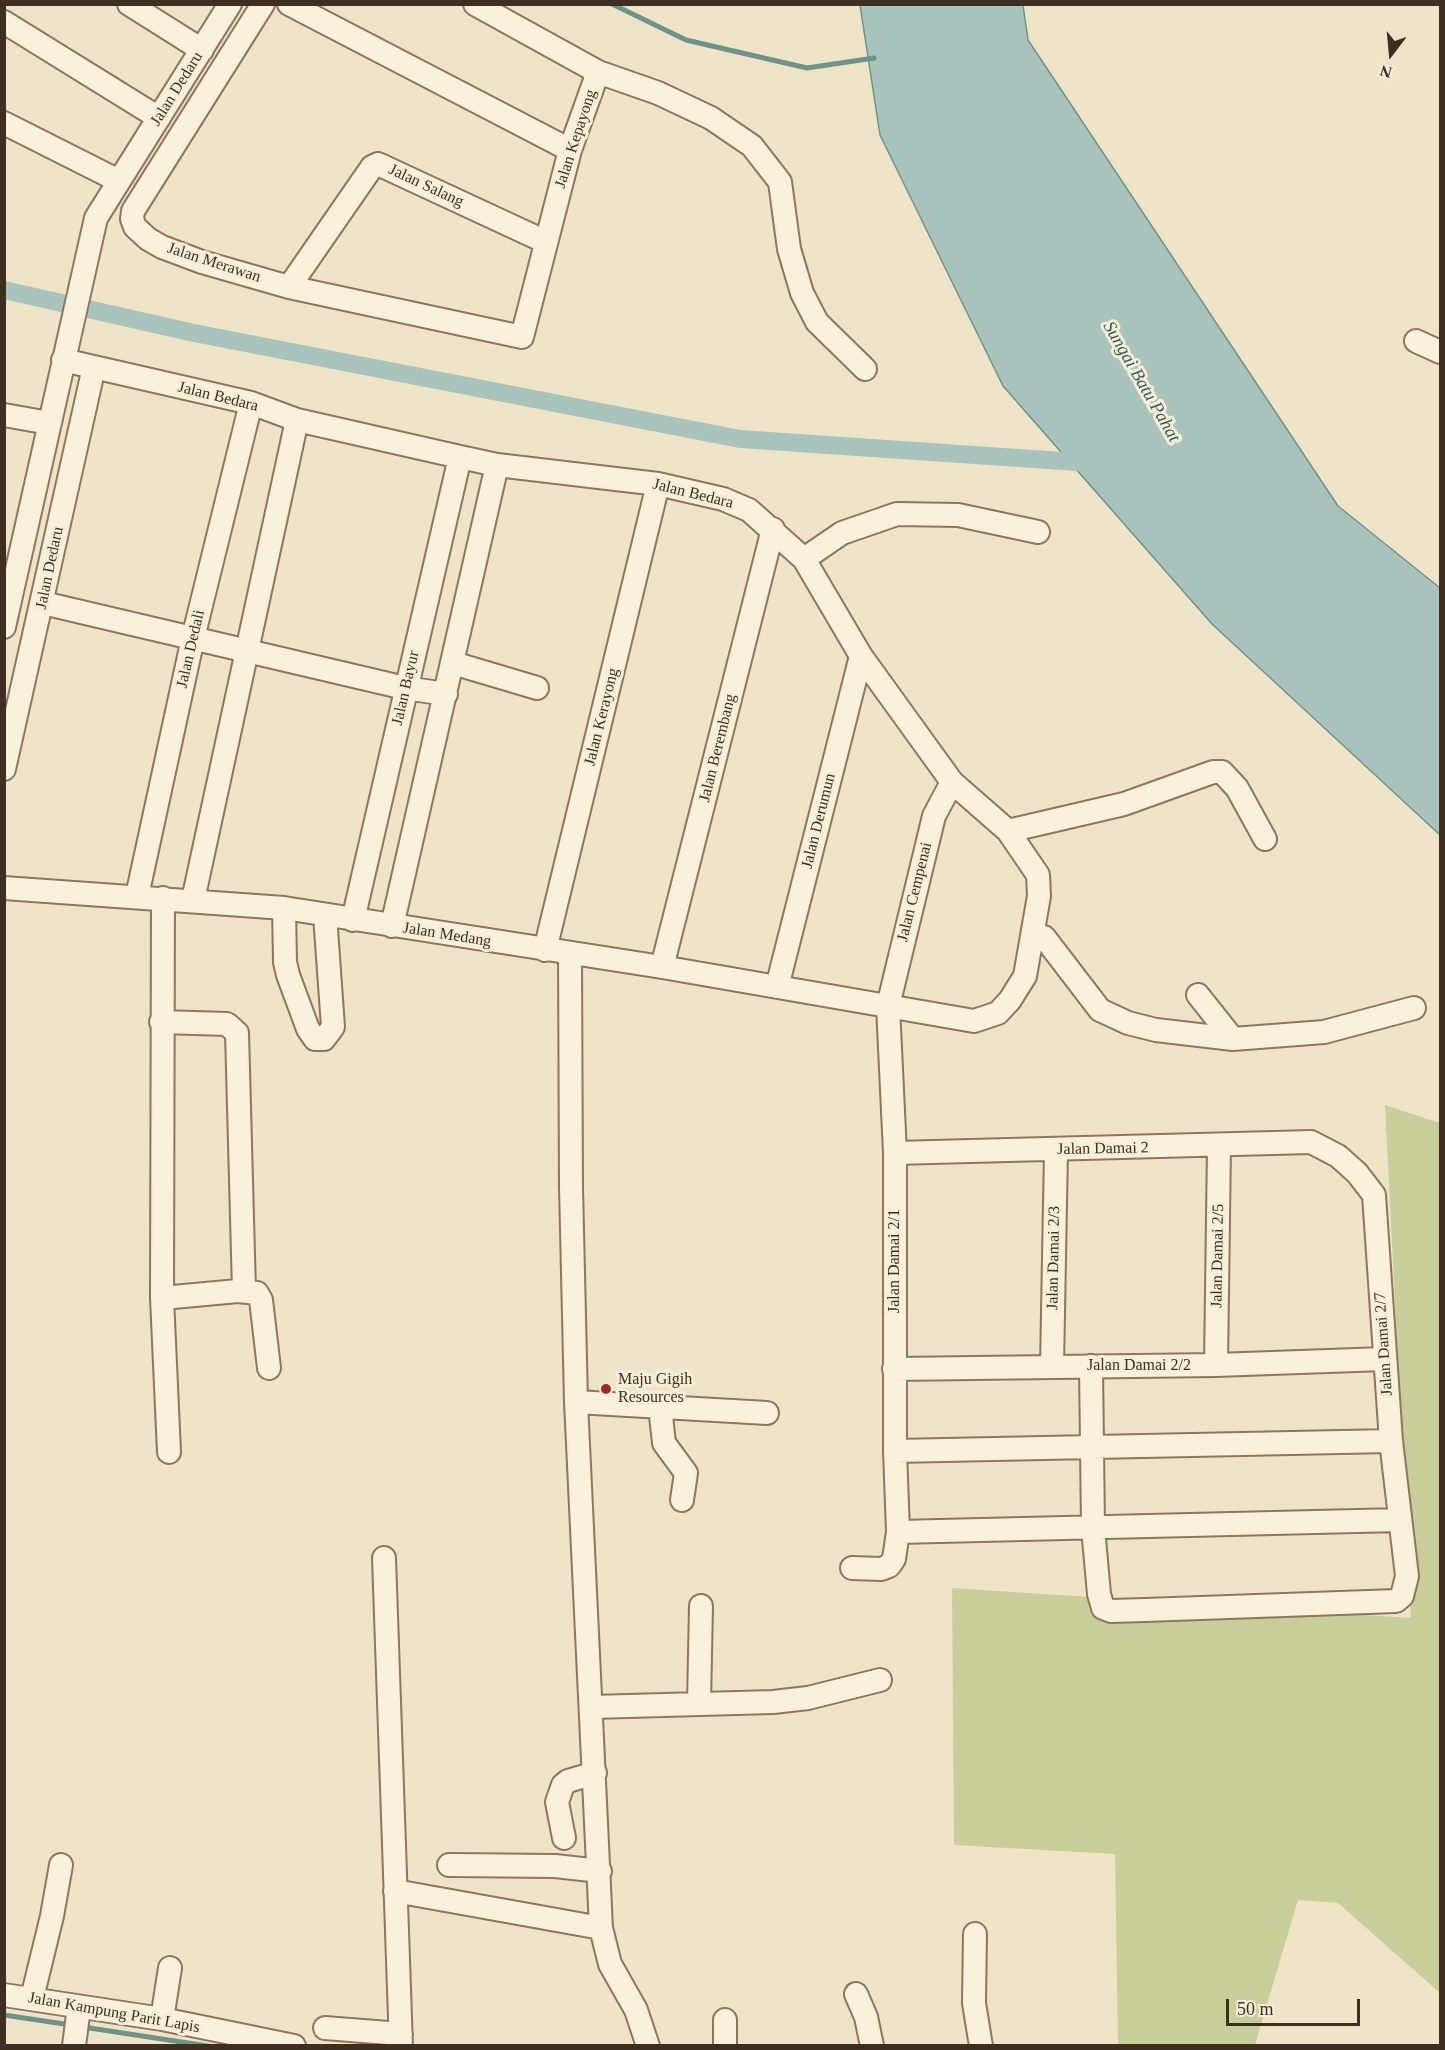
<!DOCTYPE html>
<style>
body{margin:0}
#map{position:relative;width:1445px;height:2050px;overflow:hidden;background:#f0e4c8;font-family:"Times New Roman",serif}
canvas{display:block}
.frame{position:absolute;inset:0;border:6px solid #3d2e20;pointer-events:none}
.north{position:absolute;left:1361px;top:24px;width:60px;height:60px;-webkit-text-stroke:4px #f7eed8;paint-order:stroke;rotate:196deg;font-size:16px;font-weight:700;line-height:24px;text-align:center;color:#3d2e20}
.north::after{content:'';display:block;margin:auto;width:21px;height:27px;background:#3d2e20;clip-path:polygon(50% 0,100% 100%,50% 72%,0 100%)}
.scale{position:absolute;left:1226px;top:1999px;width:134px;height:27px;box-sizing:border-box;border:3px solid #3d2e20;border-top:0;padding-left:8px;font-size:18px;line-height:21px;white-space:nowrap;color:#3d2e20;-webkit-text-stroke:4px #f7eed8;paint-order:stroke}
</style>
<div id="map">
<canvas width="1445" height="2050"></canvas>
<div class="frame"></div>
<div class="north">N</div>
<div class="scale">50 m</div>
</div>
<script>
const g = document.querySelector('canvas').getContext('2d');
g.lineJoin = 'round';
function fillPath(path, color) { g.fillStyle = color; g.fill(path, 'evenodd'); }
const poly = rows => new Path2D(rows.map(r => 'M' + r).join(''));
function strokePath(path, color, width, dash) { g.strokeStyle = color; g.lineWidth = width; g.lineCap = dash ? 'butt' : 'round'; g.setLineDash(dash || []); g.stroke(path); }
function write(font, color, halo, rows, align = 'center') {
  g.font = font + ' "Times New Roman",serif'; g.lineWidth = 6; g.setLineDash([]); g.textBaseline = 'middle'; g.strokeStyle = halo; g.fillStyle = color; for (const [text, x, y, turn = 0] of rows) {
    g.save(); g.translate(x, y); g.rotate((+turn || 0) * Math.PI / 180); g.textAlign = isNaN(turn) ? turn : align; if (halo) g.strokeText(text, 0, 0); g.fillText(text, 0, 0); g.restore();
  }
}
const green = poly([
 [1385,1105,1440,1123,1440,1993,1338,1903,1298,1900,1255,2045,1118,2045,1115,1854,954,1845,952,1588,1411,1618]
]);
const water = poly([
 [860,5,1023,5,1028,40,1338,506,1440,588,1440,835,1212,624,1003,386,880,135,860,5]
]);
const stream = poly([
 [612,4,686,40,807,68,874,58],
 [4,2015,71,2025],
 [83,2027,208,2046]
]);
const canal = poly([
 [4,290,194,333,740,439,1092,463]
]);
const minor = poly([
 [129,4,202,50],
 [263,4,133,211,132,219,135,227,148,239,162,247,202,262,289,287,522,337,570,150,598,72,475,4],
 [289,4,570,150],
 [4,22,159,118],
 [598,72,658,93,711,118,752,146,780,182,789,249,802,293,817,322,865,369],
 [4,123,119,181],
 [289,287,372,167,378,164,546,242],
 [1416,341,1440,352],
 [4,415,49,423],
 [804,559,842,533,897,514,958,515,1038,532],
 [43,603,405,688,446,694],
 [4,627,96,218,230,4],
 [453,663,537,688],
 [4,769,94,367],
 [1008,831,1124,804,1213,772,1222,772,1237,788,1265,839],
 [4,888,284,908,662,967,974,1021,998,1013,1010,1000,1025,976,1039,896,1038,875,1008,831,952,782,861,656,804,559,749,510,723,499,658,484,497,465,460,457,297,420,251,403,63,360],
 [137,896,193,638,251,403],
 [163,898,162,1298,169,1452],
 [193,900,297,420],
 [284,908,285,962,288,975,308,1029,315,1039,324,1039,333,1027,325,915],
 [353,920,460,457],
 [392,926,497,465],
 [1035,935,1044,937,1100,1010,1128,1023,1156,1030,1233,1039,1324,1032,1414,1008],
 [545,950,658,484],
 [570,954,571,1187,576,1402,601,1928,610,1964,636,2010,648,2046],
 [662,967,773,529],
 [777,987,861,656],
 [1198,995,1233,1039],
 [161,1022,227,1024,237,1033,244,1291],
 [895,1153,1311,1142,1338,1156,1357,1173,1374,1195,1391,1441,1407,1576,1402,1596,1396,1601,1145,1610,1111,1611,1103,1608,1099,1594,1093,1528,1091,1366],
 [162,1298,238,1291,257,1293,261,1300,269,1368],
 [1216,1365,1219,1146],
 [1052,1366,1056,1150],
 [894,1369,1216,1365,1384,1359],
 [576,1402,767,1413],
 [660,1407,664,1443,686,1473,682,1500],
 [895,1451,1391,1441],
 [898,1532,1399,1520],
 [384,1558,401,2046],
 [852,1568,881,1569,889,1566,894,1559,898,1532,895,1451,895,1153,888,1006,934,816,952,782],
 [699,1703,701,1606],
 [592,1707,773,1702,808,1698,880,1680],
 [564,1838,557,1802,563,1785,568,1781,595,1773],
 [449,1865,555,1866,600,1871],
 [395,1891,601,1928],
 [975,1934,974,2003,981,2046],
 [856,1994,866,2017,872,2046],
 [4,1995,162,2019,294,2046],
 [32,1998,52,1916,61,1865],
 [162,2019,170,1968],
 [725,2020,725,2046],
 [325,2028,401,2034],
 [74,2046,79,2007]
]);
const markers = [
 [606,1389,6,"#9e2a2b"]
];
const streetNames = [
 ["Jalan Dedaru",177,89,-58],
 ["Jalan Kepayong",576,139,-72],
 ["Jalan Salang",426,186,25],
 ["Jalan Merawan",214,263,18],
 ["Jalan Bedara",218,397,14],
 ["Jalan Bedara",693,494,14],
 ["Jalan Dedaru",50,568,-78],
 ["Jalan Dedali",191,649,-77],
 ["Jalan Bayur",406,688,-77],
 ["Jalan Kerayong",602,717,-76],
 ["Jalan Berembang",718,748,-76],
 ["Jalan Derumun",819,821,-76],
 ["Jalan Cempenai",915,892,-76],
 ["Jalan Medang",447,935,9],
 ["Jalan Damai 2",1103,1149,-1],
 ["Jalan Damai 2/5",1218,1256,-89],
 ["Jalan Damai 2/3",1054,1258,-89],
 ["Jalan Damai 2/1",895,1261,-90],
 ["Jalan Damai 2/7",1384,1344,-94],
 ["Jalan Damai 2/2",1139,1366],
 ["Jalan Kampung Parit Lapis",114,2013,10]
];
const poiNames = [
 ["Maju Gigih",618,1380],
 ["Resources",618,1398]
];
const waterNames = [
 ["Sungai Batu Pahat",1141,382,60]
];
fillPath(green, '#c9cf9b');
fillPath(water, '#a9c4bc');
strokePath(water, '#6f938a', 1.5);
strokePath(stream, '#6f938a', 5);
strokePath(canal, '#a9c4bc', 18);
strokePath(minor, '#8d765c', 26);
strokePath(minor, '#faf1dc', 22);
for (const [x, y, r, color] of markers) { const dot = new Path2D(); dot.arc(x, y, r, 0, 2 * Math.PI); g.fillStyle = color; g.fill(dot); strokePath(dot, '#f7eed8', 2); }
write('16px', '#3d2e20', '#f7eed8', streetNames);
write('16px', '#3d2e20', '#f7eed8', poiNames, 'left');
write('italic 18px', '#2f5d5a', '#f7eed8', waterNames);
</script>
